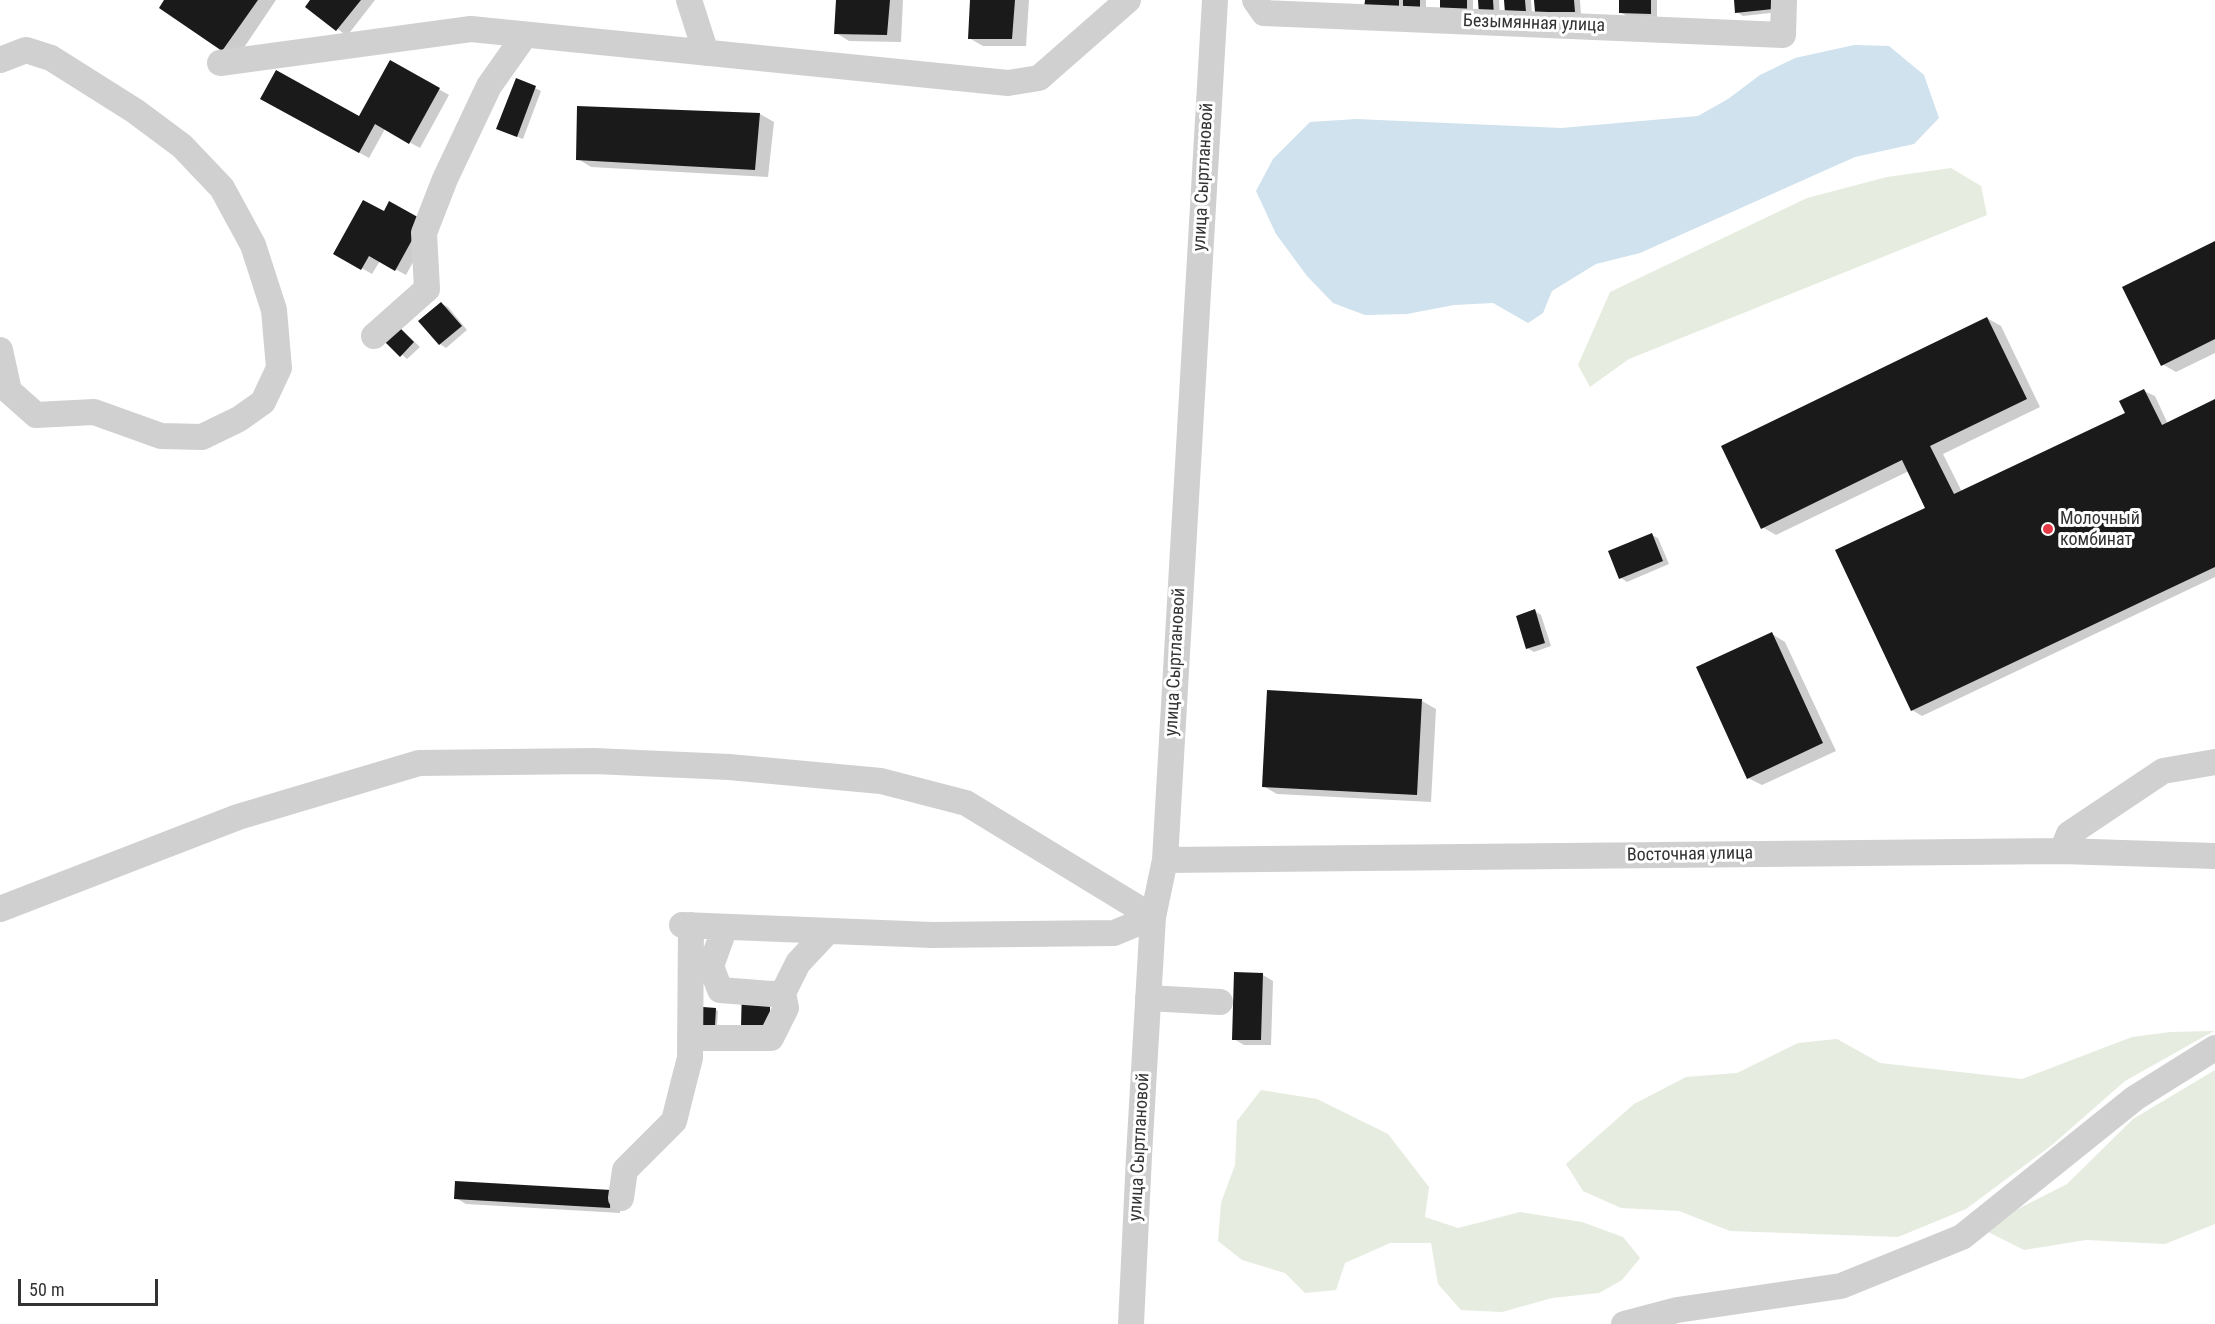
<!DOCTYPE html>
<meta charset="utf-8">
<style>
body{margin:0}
#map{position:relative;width:2215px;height:1324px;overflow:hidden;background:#fff;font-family:"Roboto Condensed",sans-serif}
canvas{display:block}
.scale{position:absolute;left:18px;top:1279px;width:140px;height:27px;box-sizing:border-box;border:3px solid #333;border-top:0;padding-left:8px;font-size:18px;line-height:21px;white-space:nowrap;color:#333;-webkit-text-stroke:4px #fff;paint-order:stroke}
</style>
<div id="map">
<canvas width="2215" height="1324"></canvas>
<div class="scale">50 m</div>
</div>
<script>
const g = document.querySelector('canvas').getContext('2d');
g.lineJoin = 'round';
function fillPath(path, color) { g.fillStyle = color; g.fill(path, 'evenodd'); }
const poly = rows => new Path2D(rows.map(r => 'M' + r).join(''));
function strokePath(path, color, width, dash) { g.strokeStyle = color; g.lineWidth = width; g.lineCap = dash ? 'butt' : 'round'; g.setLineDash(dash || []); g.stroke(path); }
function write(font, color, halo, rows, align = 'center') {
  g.font = font + ' "Roboto Condensed",sans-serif'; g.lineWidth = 6; g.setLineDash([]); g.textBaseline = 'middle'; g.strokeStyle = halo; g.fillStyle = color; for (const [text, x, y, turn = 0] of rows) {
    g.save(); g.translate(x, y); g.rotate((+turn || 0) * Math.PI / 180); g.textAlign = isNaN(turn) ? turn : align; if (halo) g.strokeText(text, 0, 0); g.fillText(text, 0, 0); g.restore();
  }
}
const green = poly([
 [1951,168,1981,186,1987,215,1629,359,1590,387,1578,365,1610,292,1807,198,1887,177],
 [2214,1031,2125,1081,2052,1145,1966,1209,1898,1237,1730,1231,1679,1211,1621,1208,1583,1191,1566,1164,1634,1104,1686,1077,1737,1073,1798,1043,1837,1039,1880,1063,2022,1079,2132,1037,2170,1032],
 [2215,1070,2215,1224,2165,1244,2086,1240,2024,1250,1988,1232,2018,1209,2067,1184,2133,1119],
 [1261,1090,1317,1099,1388,1134,1429,1187,1425,1217,1458,1228,1520,1212,1582,1222,1623,1237,1640,1258,1622,1280,1599,1293,1552,1298,1502,1312,1461,1310,1438,1284,1431,1243,1390,1243,1345,1263,1336,1290,1305,1293,1285,1273,1242,1260,1218,1241,1221,1203,1235,1165,1237,1121]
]);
const water = poly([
 [1854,45,1889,46,1924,75,1939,118,1914,144,1855,157,1640,253,1596,264,1552,291,1543,313,1528,323,1493,303,1454,305,1407,314,1365,315,1333,303,1307,276,1276,234,1256,191,1273,159,1310,122,1356,119,1561,128,1698,116,1728,99,1760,75,1795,58]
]);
const shadow = poly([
 [166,0,276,0,237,58,161,7],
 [312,0,375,0,347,36,307,6],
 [838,0,903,0,901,42,849,41,836,33],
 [972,0,1029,0,1026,46,983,46,969,38],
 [1366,0,1426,0,1426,14],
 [1441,0,1473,0,1473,15],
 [1480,0,1499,0,1500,18],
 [1505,0,1531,0,1532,15,1506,12],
 [1535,0,1580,0,1581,15,1543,15],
 [1620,0,1657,0,1657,17,1627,16,1620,12],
 [1736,0,1777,0,1779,12,1743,16,1737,12],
 [391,62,449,95,420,148,385,129,369,158,262,99,360,118],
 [535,88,541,91,523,139,505,132],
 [579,108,760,114,774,122,768,177,591,167,578,159],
 [384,213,432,227,406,275,380,261,372,274,335,253],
 [2215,243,2215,353,2176,372,2162,364],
 [442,304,448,307,467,330,446,348,440,344],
 [1987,318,2001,326,2040,407,1943,454,1962,492,2127,414,2144,391,2155,396,2168,424,2215,401,2215,577,1922,716,1912,710,1928,508,1909,471,1776,535,1762,527],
 [401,329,420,347,407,359,383,338],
 [1652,535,1658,538,1669,564,1627,582,1621,578],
 [1535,611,1541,615,1551,646,1534,652,1527,648],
 [1772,634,1785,642,1836,751,1762,785,1748,778],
 [1268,692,1422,701,1436,709,1431,802,1277,794,1263,786],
 [1263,975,1273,981,1271,1045,1244,1045,1234,1039],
 [715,1009,718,1011,717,1027,706,1026],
 [456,1198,621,1198,620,1213,466,1204]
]);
const building = poly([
 [164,0,258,0,222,51,159,8],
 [310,0,361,0,336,31,305,7],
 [836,0,890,0,887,35,834,34],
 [970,0,1015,0,1012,39,968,39],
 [1365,0,1399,0,1399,10,1364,9],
 [1403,0,1420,0,1420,12,1403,12],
 [1440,0,1467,0,1467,12,1440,12],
 [1478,0,1493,0,1494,15,1479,15],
 [1504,0,1525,0,1526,12,1505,13],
 [1534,0,1574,0,1575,12,1535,12],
 [1619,0,1651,0,1651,14,1619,13],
 [1734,0,1772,0,1773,9,1735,13],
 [390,60,440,88,409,144,375,124,359,153,260,99,276,70,359,116],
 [516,78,536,86,517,137,496,129],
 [577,106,760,113,755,170,576,160],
 [363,200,384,211,389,201,423,220,395,271,369,256,361,270,333,254],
 [2215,241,2215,339,2161,366,2122,287],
 [441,302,462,326,439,345,418,321],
 [1987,317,2027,399,1930,446,1954,494,2125,413,2119,401,2144,389,2162,425,2215,399,2215,567,1911,711,1835,550,1925,508,1902,460,1761,529,1721,446],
 [395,323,414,342,400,357,381,338],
 [1652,533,1663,561,1619,579,1608,551],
 [1535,609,1545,643,1526,649,1516,616],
 [1772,632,1823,743,1747,779,1696,667],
 [1267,690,1422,699,1417,795,1262,787],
 [1234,972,1263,973,1261,1040,1232,1040],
 [742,987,770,987,770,1027,741,1027],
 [703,1007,716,1008,715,1026,702,1026],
 [455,1181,611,1190,610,1208,454,1199]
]);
const minor = poly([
 [689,0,706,53],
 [1255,0,1264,13,1783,35,1784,0],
 [0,60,26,50,51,58,135,111,182,146,222,188,253,245,274,310,279,368,263,402,239,419,202,437,161,436,94,412,36,415,9,391,0,350],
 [220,63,471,29,1008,83,1039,78,1128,0],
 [374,336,427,289,424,233,445,179,489,86,525,35],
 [2062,851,2069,834,2163,771,2215,762],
 [1165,860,2062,851,2215,856],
 [0,909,238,817,419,763,594,761,729,767,881,781,966,803,1153,917],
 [682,925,932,935,1114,933,1153,917],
 [725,927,711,966,720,990,771,994,783,993,798,963,828,931],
 [1148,998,1220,1002],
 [690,1038,771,1038,786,1008,783,993],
 [621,1198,625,1170,674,1121,683,1085,690,1058,691,925],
 [1131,1324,1139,1156,1153,917,1165,860,1215,0],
 [1624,1324,1677,1310,1841,1286,1962,1237,2135,1098,2215,1048]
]);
const markers = [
 [2048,529,6,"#e63946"]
];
const streetNames = [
 ["Безымянная улица",1534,24,2],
 ["улица Сыртлановой",1204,177,-87],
 ["улица Сыртлановой",1176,662,-87],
 ["Восточная улица",1690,855,-1],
 ["улица Сыртлановой",1140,1147,-87]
];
const poiNames = [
 ["Молочный",2060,519],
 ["комбинат",2060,540]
];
fillPath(green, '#e6ecdf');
fillPath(water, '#cfe2ee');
fillPath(shadow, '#0003');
fillPath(building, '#1a1a1a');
strokePath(minor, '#d0d0d0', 26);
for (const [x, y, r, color] of markers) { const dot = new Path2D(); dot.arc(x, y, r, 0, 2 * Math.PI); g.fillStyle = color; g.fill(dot); strokePath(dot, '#fff', 2); }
write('18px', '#333', '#fff', streetNames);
write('18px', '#333', '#fff', poiNames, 'left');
</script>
